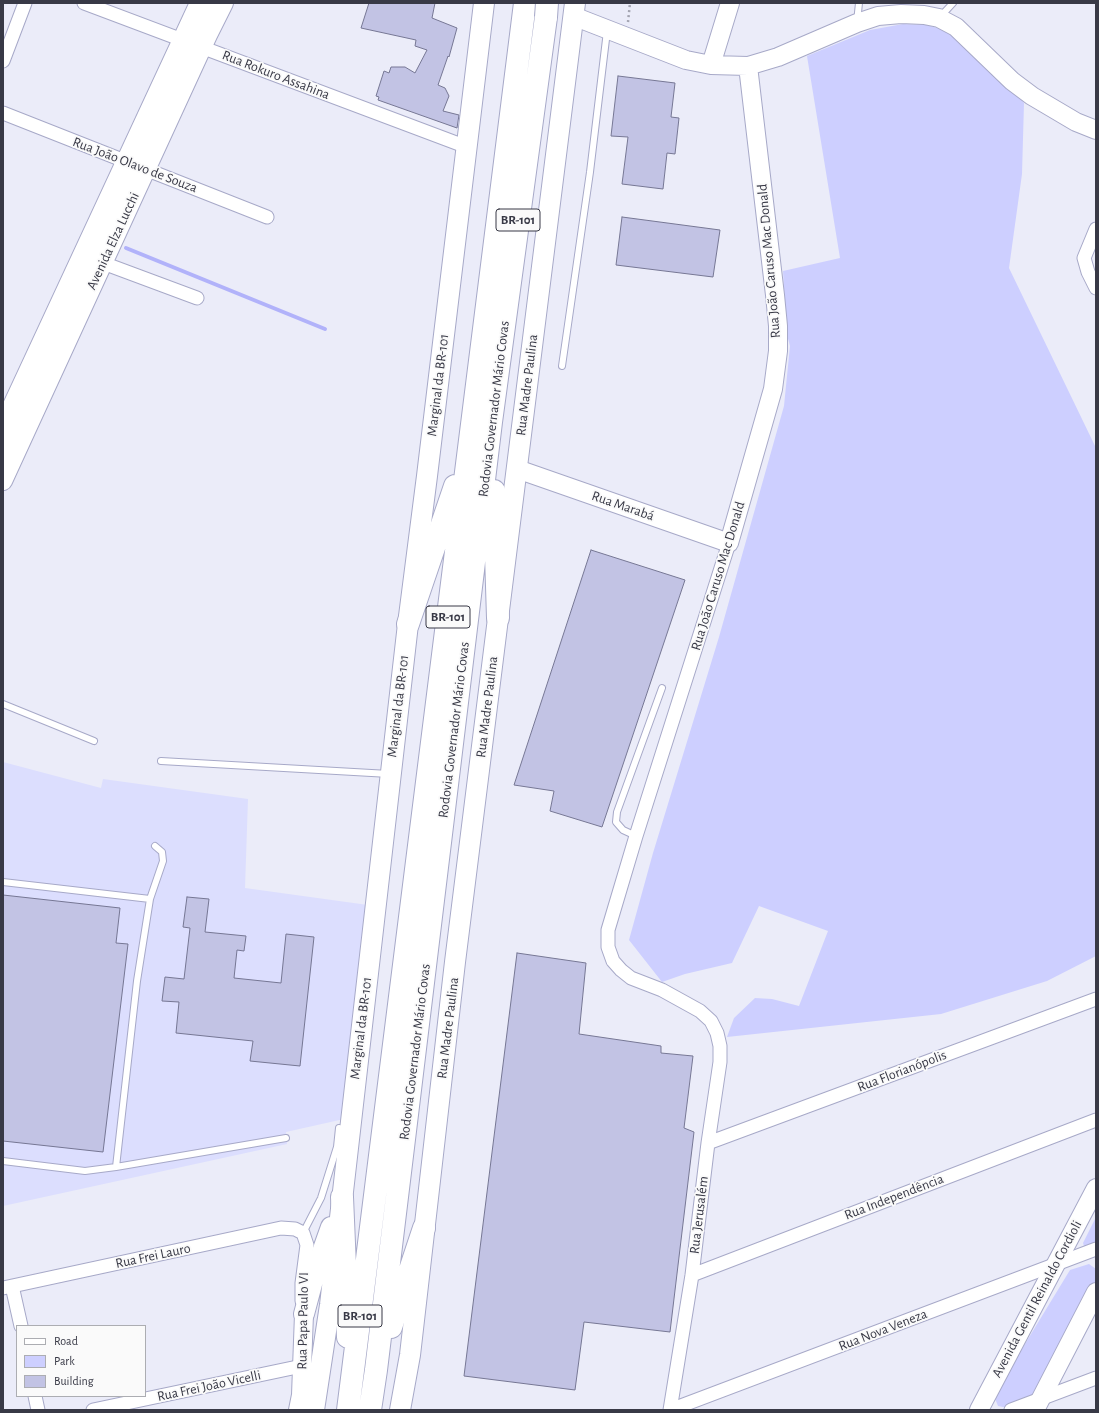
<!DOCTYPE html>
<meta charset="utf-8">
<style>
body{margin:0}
#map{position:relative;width:1099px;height:1413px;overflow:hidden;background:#ebecf9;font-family:"Alegreya Sans",sans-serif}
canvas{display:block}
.frame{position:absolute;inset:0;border:4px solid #383946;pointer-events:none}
.legend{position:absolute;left:16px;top:1325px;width:130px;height:72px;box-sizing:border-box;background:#fafafa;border:1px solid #acadb2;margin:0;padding:5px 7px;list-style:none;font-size:12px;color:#383946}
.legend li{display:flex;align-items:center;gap:8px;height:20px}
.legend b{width:20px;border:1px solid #acadb2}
</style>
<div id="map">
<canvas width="1099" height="1413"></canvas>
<div class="frame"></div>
<ul class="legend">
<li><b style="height:5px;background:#fff"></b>Road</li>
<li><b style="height:11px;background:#cdcfff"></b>Park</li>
<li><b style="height:11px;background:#c2c3e4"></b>Building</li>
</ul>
</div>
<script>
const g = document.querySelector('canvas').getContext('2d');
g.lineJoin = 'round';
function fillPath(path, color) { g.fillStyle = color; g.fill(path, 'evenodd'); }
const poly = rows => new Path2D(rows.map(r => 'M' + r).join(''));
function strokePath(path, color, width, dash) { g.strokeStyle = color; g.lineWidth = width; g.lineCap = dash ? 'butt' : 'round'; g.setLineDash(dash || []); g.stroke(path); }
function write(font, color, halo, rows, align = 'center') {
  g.font = font + ' "Alegreya Sans",sans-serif'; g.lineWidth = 3.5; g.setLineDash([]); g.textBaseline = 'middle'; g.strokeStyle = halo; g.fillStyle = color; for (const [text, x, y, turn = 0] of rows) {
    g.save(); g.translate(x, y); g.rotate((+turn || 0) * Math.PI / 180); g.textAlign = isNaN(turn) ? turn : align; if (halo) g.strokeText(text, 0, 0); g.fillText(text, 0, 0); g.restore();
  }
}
const built = poly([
 [3,762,101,788,103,779,248,799,245,888,368,905,344,1119,286,1132,287,1144,3,1206]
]);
const green = poly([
 [903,24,926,25,941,29,959,38,1015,91,1024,103,1022,174,1009,268,1096,448,1096,956,1047,981,941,1014,727,1037,734,1018,755,998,772,999,799,1006,828,931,759,906,732,963,685,974,662,982,629,940,653,853,719,637,784,406,790,346,787,335,783,271,840,258,807,56,870,30],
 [1096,1217,1096,1247,1090,1249,1084,1246,1083,1243],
 [1089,1264,1096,1269,1096,1282,1037,1393,1008,1408,998,1406,994,1396,1000,1385,1070,1270]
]);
const stream = poly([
 [126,248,325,329]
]);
const building = poly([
 [369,3,435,3,432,18,457,28,449,57,448,56,438,85,445,88,449,96,443,111,459,115,457,128,378,100,379,97,376,96,384,71,389,73,391,67,405,67,415,73,427,50,415,46,416,40,361,28,369,3],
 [618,76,675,83,671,117,679,118,675,154,667,153,663,189,622,184,628,137,611,136,618,76],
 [622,217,720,230,713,277,616,265,622,217],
 [591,550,685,580,602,827,550,811,554,791,514,785,591,550],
 [3,895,120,908,116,943,128,944,103,1152,3,1141,3,895],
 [187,897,209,899,205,932,246,936,244,951,237,950,234,978,281,983,286,934,314,937,300,1066,250,1061,253,1041,176,1033,179,1002,162,1001,165,977,184,979,190,928,183,927,187,897],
 [517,953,586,963,579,1034,661,1046,661,1053,693,1056,684,1128,694,1132,670,1332,584,1322,575,1390,464,1376,517,953]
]);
const path = poly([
 [628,22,630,3]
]);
const lane = poly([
 [940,17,953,3],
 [857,22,859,3],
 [562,366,590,172,607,31],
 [3,704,94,741],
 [161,761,389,774],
 [636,836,623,830,616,822,617,812,662,688],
 [3,882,150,899,137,981,116,1167],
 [150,899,163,861,162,852,155,846],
 [3,1161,85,1171,116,1167,286,1138],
 [303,1233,321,1198,337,1147,339,1128]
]);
const street = poly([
 [84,3,467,147],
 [3,61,25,3],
 [3,113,267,217],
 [1096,229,1084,258,1088,272,1096,288],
 [103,263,197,298],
 [3,451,209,3],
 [729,543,636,836,608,930,608,947,613,961,621,970,631,978,662,990,700,1011,711,1021,717,1033,720,1046,720,1062,708,1143,692,1275,670,1410,1096,1249],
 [708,1143,1096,999],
 [692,1275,1096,1120],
 [12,1286,21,1326],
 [3,1288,281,1228,295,1229,303,1233,307,1245,302,1283,302,1301],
 [35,1396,38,1410],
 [93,1410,302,1366],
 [1011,1410,1096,1378]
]);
const secondary = poly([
 [573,16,686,60,711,65,748,66,778,57,857,23,878,16,901,14,924,15,939,18,956,27,1012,81,1032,96,1076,122,1096,130],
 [711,65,730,3],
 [3,425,199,3],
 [517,469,729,543,773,389,778,351,778,326,775,295,748,66],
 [3,481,208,35,224,3],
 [298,1410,301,1395,304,1314],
 [979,1410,1096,1188],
 [1035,1410,1096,1292]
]);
const primary = poly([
 [304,1314,316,1269,331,1227],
 [314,1410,330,1305,408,624,427,476,484,3],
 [400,1410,410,1355,455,962,575,3]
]);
const highway = poly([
 [494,491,498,618],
 [408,624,455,486],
 [342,1197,348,1337],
 [391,1327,424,1228],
 [348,1410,525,3],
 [370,1410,376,1370,491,422,546,17]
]);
const highwayBridge = poly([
 [546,17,547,3]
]);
const shields = [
 [518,220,44],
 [448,617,44],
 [360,1316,44]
];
const shieldNames = [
 ["BR-101",518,220],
 ["BR-101",448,617],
 ["BR-101",360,1316]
];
const streetNames = [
 ["Rua Rokuro Assahina",276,75,21],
 ["Rua João Olavo de Souza",135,165,21],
 ["Avenida Elza Lucchi",113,241,-65],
 ["Rua João Caruso Mac Donald",769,261,-95],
 ["Marginal da BR-101",438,385,-83],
 ["Rua Madre Paulina",527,385,-83],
 ["Rodovia Governador Mário Covas",494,409,-83],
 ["Rua Marabá",623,506,19],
 ["Rua João Caruso Mac Donald",718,576,-73],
 ["Marginal da BR-101",398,706,-83],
 ["Rua Madre Paulina",487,707,-83],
 ["Rodovia Governador Mário Covas",454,730,-83],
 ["Marginal da BR-101",361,1028,-83],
 ["Rua Madre Paulina",448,1028,-83],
 ["Rodovia Governador Mário Covas",415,1052,-83],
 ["Rua Florianópolis",902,1071,-21],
 ["Rua Independência",894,1197,-21],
 ["Rua Jerusalém",699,1215,-83],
 ["Rua Frei Lauro",153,1256,-12],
 ["Avenida Gentil Reinaldo Cordioli",1037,1299,-62],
 ["Rua Papa Paulo VI",303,1321,-89],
 ["Rua Nova Veneza",883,1330,-21],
 ["Rua Frei João Vicelli",209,1386,-12]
];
fillPath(built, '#dcdefe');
fillPath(green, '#cdcfff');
strokePath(stream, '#b1b2fa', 4);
fillPath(building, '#c2c3e4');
strokePath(building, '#767794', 1);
strokePath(lane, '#a7a9c8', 8);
strokePath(street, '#a7a9c8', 15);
strokePath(secondary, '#a7a9c8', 20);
strokePath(primary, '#a7a9c8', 22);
strokePath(highway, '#a7a9c8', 24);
strokePath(path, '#a2a3b0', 2.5, [2, 3]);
strokePath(lane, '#fff', 6);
strokePath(street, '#fff', 13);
strokePath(secondary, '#fff', 18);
strokePath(primary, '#fff', 20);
strokePath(highway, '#fff', 22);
strokePath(highwayBridge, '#a7a9c8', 24, []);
strokePath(highwayBridge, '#fff', 22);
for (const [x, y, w] of shields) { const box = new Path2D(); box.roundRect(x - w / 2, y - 11, w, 22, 3); g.fillStyle = '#fafafa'; g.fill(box); strokePath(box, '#383946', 1); }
write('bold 13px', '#383946', null, shieldNames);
write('14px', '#383946', '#fafafa', streetNames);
</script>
